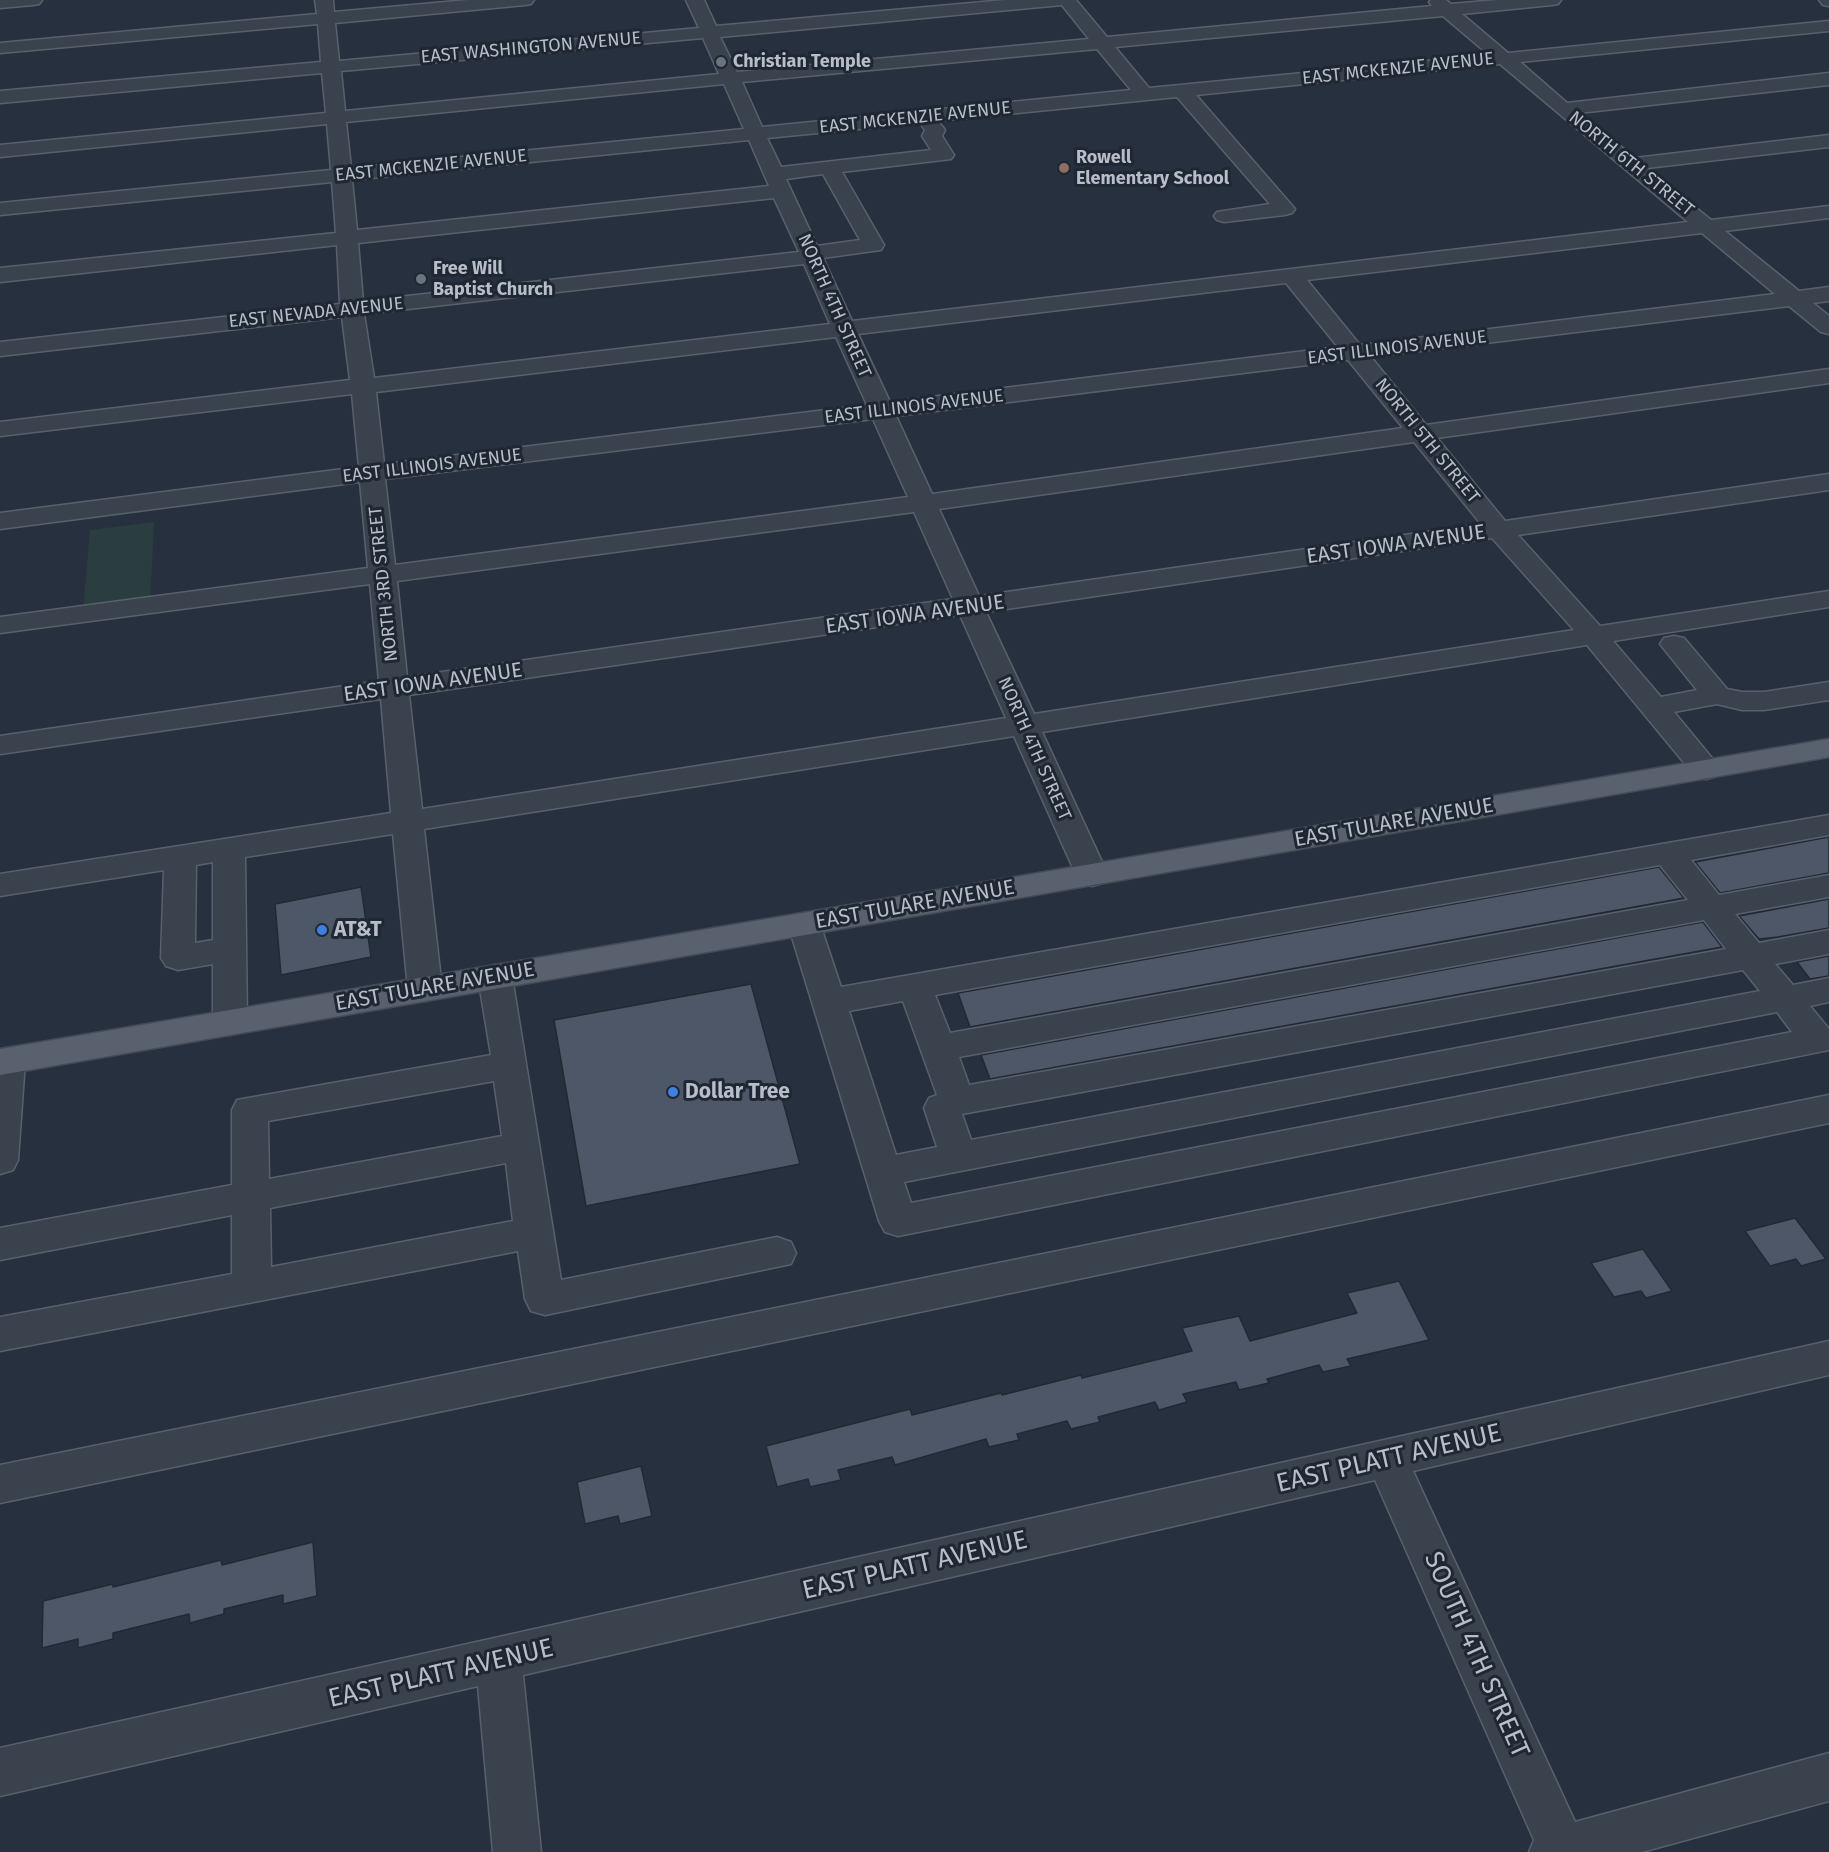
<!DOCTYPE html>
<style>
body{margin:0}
canvas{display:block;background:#27303e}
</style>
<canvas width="1829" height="1852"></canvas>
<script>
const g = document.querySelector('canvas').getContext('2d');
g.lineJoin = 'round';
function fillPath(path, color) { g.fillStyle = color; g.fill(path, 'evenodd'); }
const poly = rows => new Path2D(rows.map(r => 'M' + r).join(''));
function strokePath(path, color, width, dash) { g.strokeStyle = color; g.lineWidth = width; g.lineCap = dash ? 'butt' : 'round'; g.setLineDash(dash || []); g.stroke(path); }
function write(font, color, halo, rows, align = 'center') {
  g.font = font + ' "Fira Sans",sans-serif'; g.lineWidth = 6; g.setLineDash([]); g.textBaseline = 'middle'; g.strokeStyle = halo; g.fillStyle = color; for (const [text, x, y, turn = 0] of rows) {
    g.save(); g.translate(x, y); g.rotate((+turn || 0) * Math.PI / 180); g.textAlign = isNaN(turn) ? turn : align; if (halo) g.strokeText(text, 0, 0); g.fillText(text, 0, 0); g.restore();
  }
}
const green = poly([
 [154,522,150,601,83,611,90,530]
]);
const building = poly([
 [1829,837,1829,873,1720,893,1695,862,1829,837],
 [1659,867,1684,898,970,1027,958,993,1659,867],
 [361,887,371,957,281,975,275,904,361,887],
 [1829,899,1829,928,1778,937,1759,939,1739,916,1829,899],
 [1703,922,1722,947,990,1079,981,1055,1703,922],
 [1829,956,1829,976,1810,979,1797,962,1829,956],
 [751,984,800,1164,586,1206,554,1020,751,984],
 [1795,1218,1826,1259,1801,1266,1796,1259,1770,1266,1745,1231,1795,1218],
 [1643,1249,1672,1291,1646,1298,1641,1291,1614,1297,1591,1263,1643,1249],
 [1399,1281,1429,1340,1347,1359,1351,1366,1323,1372,1319,1365,1267,1379,1269,1383,1239,1390,1236,1382,1183,1394,1187,1402,1159,1410,1155,1402,1098,1417,1100,1422,1071,1429,1067,1421,1017,1434,1019,1440,989,1447,986,1439,895,1465,892,1457,838,1470,841,1480,810,1487,808,1479,777,1487,766,1446,910,1409,912,1415,1001,1393,1002,1395,1081,1375,1082,1378,1192,1351,1182,1328,1239,1316,1250,1341,1357,1313,1347,1293,1399,1281],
 [641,1466,652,1516,620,1524,618,1516,585,1524,577,1482,641,1466],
 [313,1542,317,1596,283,1604,283,1595,224,1609,224,1614,190,1623,189,1614,113,1633,113,1639,78,1648,78,1639,42,1648,43,1601,113,1584,113,1587,221,1560,222,1565,313,1542]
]);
const minor = poly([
 [0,0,42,0,39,4,33,5,0,8,0,0],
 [315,0,333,0,334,12,468,0,534,0,531,4,525,5,335,23,339,61,699,28,686,0,704,0,716,26,1005,0,1076,0,1107,37,1432,6,1429,2,1431,0,1446,0,1451,4,1497,0,1561,0,1558,4,1552,5,1462,14,1508,53,1829,21,1829,31,1520,62,1567,103,1829,73,1829,85,1579,113,1635,158,1829,135,1829,147,1647,168,1711,220,1829,206,1829,218,1725,231,1799,291,1829,287,1829,301,1813,303,1829,316,1829,334,1821,332,1789,306,1371,357,1426,425,1829,369,1829,383,1437,438,1505,521,1829,474,1829,490,1518,535,1600,626,1829,591,1829,607,1613,641,1661,697,1697,690,1660,644,1664,638,1674,636,1684,638,1727,689,1742,692,1764,692,1829,682,1829,700,1764,710,1742,710,1717,704,1674,712,1721,769,1717,776,1706,779,1695,776,1587,645,1042,732,1108,875,1103,883,1092,886,1081,883,1076,875,1014,736,424,829,442,989,437,998,425,1001,413,998,408,989,393,834,245,857,247,1022,242,1031,230,1035,218,1031,213,1022,213,964,178,970,166,966,161,958,164,870,0,896,0,874,391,813,381,699,0,754,0,736,379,681,370,584,0,633,0,617,368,568,360,482,0,529,0,513,359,467,352,394,0,436,0,422,350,380,342,317,0,356,0,342,340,304,337,245,0,282,0,268,336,233,332,182,0,215,0,203,331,170,327,124,0,157,0,145,326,113,322,73,0,103,0,91,321,62,318,24,0,53,0,43,317,14,315,0],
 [1062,5,1089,39,737,72,720,37,1062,5],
 [1443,16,1489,55,1149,88,1115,47,1443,16],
 [703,38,719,74,345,111,341,71,703,38],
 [1097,49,1131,90,762,127,742,82,1097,49],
 [1500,64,1688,222,852,321,823,258,873,251,881,250,884,245,842,172,951,159,954,155,942,136,945,130,938,121,1177,97,1270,204,1217,212,1214,216,1217,220,1224,222,1285,215,1292,213,1295,209,1196,95,1500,64],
 [724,84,744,129,351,168,346,122,724,84],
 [920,123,925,130,922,136,931,150,781,167,767,138,920,123],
 [749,140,769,186,357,230,352,180,749,140],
 [823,174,860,240,817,246,786,179,823,174],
 [774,198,799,252,363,301,358,243,774,198],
 [1702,233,1775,294,1360,345,1307,280,1702,233],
 [804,264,830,324,374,378,364,314,804,264],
 [1286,283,1338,347,890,402,858,334,1286,283],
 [836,337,867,405,384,464,376,392,836,337],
 [1348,360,1403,428,932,494,896,416,1348,360],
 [873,419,908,497,395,565,385,479,873,419],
 [1414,442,1481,524,979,596,939,509,1414,442],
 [914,512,953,599,407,677,397,581,914,512],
 [1492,538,1574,630,1034,714,986,612,1492,538],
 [960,615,1006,718,422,809,409,695,960,615],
 [213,862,213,940,195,943,196,865,213,862],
 [1819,0,1829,0,1829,6,1823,5,1819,0],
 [1829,815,1829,835,1691,860,1719,895,1829,875,1829,897,1735,914,1759,943,1829,930,1829,954,1775,964,1793,985,1829,978,1829,1002,1810,1006,1829,1029,1829,1050,898,1236,885,1232,879,1221,788,924,792,916,804,913,816,916,820,924,841,987,1829,815],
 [1660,865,1688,900,950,1033,935,995,1660,865],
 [1704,920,1726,949,969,1085,959,1057,1704,920],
 [1743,970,1760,991,971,1140,962,1114,1743,970],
 [903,1001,937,1095,929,1098,924,1108,937,1147,896,1155,849,1011,903,1001],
 [1777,1012,1792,1032,911,1203,904,1182,1777,1012],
 [495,965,507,968,512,977,561,1280,777,1237,791,1242,796,1253,791,1264,545,1315,531,1311,525,1299,518,1251,0,1351,0,1317,232,1274,232,1215,0,1260,0,1228,232,1185,232,1110,237,1100,491,1055,478,977,483,968,495,965],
 [494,1081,502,1136,269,1179,268,1121,494,1081],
 [506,1163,513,1221,271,1267,270,1208,506,1163],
 [7,1048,19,1052,25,1061,18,1160,13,1170,0,1174,0,1050,7,1048],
 [1829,1095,1829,1123,0,1503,0,1465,1829,1095],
 [1829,1341,1829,1375,1413,1471,1575,1822,1829,1753,1829,1801,1642,1852,1529,1852,1534,1840,1375,1480,523,1675,541,1852,493,1852,478,1686,0,1796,0,1748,1829,1341]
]);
const major = poly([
 [1829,739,1829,757,0,1075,0,1049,1829,739]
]);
const markers = [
 [721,62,6,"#6b7280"],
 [1064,168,6,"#8d6e63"],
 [421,279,6,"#6b7280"],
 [322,930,6,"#3f7fe0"],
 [673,1092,6,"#3f7fe0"]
];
const farStreetnames = [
 ["EAST WASHINGTON AVENUE",531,48,-5],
 ["EAST MCKENZIE AVENUE",1398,69,-6],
 ["EAST MCKENZIE AVENUE",915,118,-6],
 ["NORTH 6TH STREET",1631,164,39],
 ["EAST MCKENZIE AVENUE",431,166,-6],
 ["NORTH 4TH STREET",834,306,66],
 ["EAST NEVADA AVENUE",316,313,-6],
 ["EAST ILLINOIS AVENUE",1397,348,-7],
 ["EAST ILLINOIS AVENUE",914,407,-7],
 ["NORTH 5TH STREET",1427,441,51],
 ["EAST ILLINOIS AVENUE",432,466,-7],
 ["NORTH 3RD STREET",384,584,-96],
 ["NORTH 4TH STREET",1034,749,66]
];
const farPoinames = [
 ["Christian Temple",733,62],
 ["Rowell",1076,158],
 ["Elementary School",1076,179],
 ["Free Will",433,269],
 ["Baptist Church",433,290]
];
const streetNames = [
 ["EAST IOWA AVENUE",1396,545,-8],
 ["EAST IOWA AVENUE",915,615,-8],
 ["EAST IOWA AVENUE",433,683,-8],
 ["EAST TULARE AVENUE",1394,823,-10],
 ["EAST TULARE AVENUE",915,905,-10],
 ["EAST TULARE AVENUE",435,987,-10]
];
const poiNames = [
 ["AT&T",334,930],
 ["Dollar Tree",685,1092]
];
const nearStreetnames = [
 ["EAST PLATT AVENUE",1389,1459,-13],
 ["EAST PLATT AVENUE",915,1566,-13],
 ["SOUTH 4TH STREET",1476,1655,66],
 ["EAST PLATT AVENUE",441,1674,-13]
];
fillPath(green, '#2a3e40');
fillPath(building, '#4d5767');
strokePath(building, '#212935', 1.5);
strokePath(minor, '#58606c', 3);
strokePath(major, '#444b57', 3);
fillPath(minor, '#3a424e');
fillPath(major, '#59616e');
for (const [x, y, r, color] of markers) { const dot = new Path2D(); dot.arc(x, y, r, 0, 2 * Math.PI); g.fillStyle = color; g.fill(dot); strokePath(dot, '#1f2733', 2); }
write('18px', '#b7bdc9', '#1f2733', farStreetnames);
write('bold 18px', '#b7bdc9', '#1f2733', farPoinames, 'left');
write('21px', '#b7bdc9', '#1f2733', streetNames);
write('bold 21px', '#b7bdc9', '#1f2733', poiNames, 'left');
write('26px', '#b7bdc9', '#1f2733', nearStreetnames);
</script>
